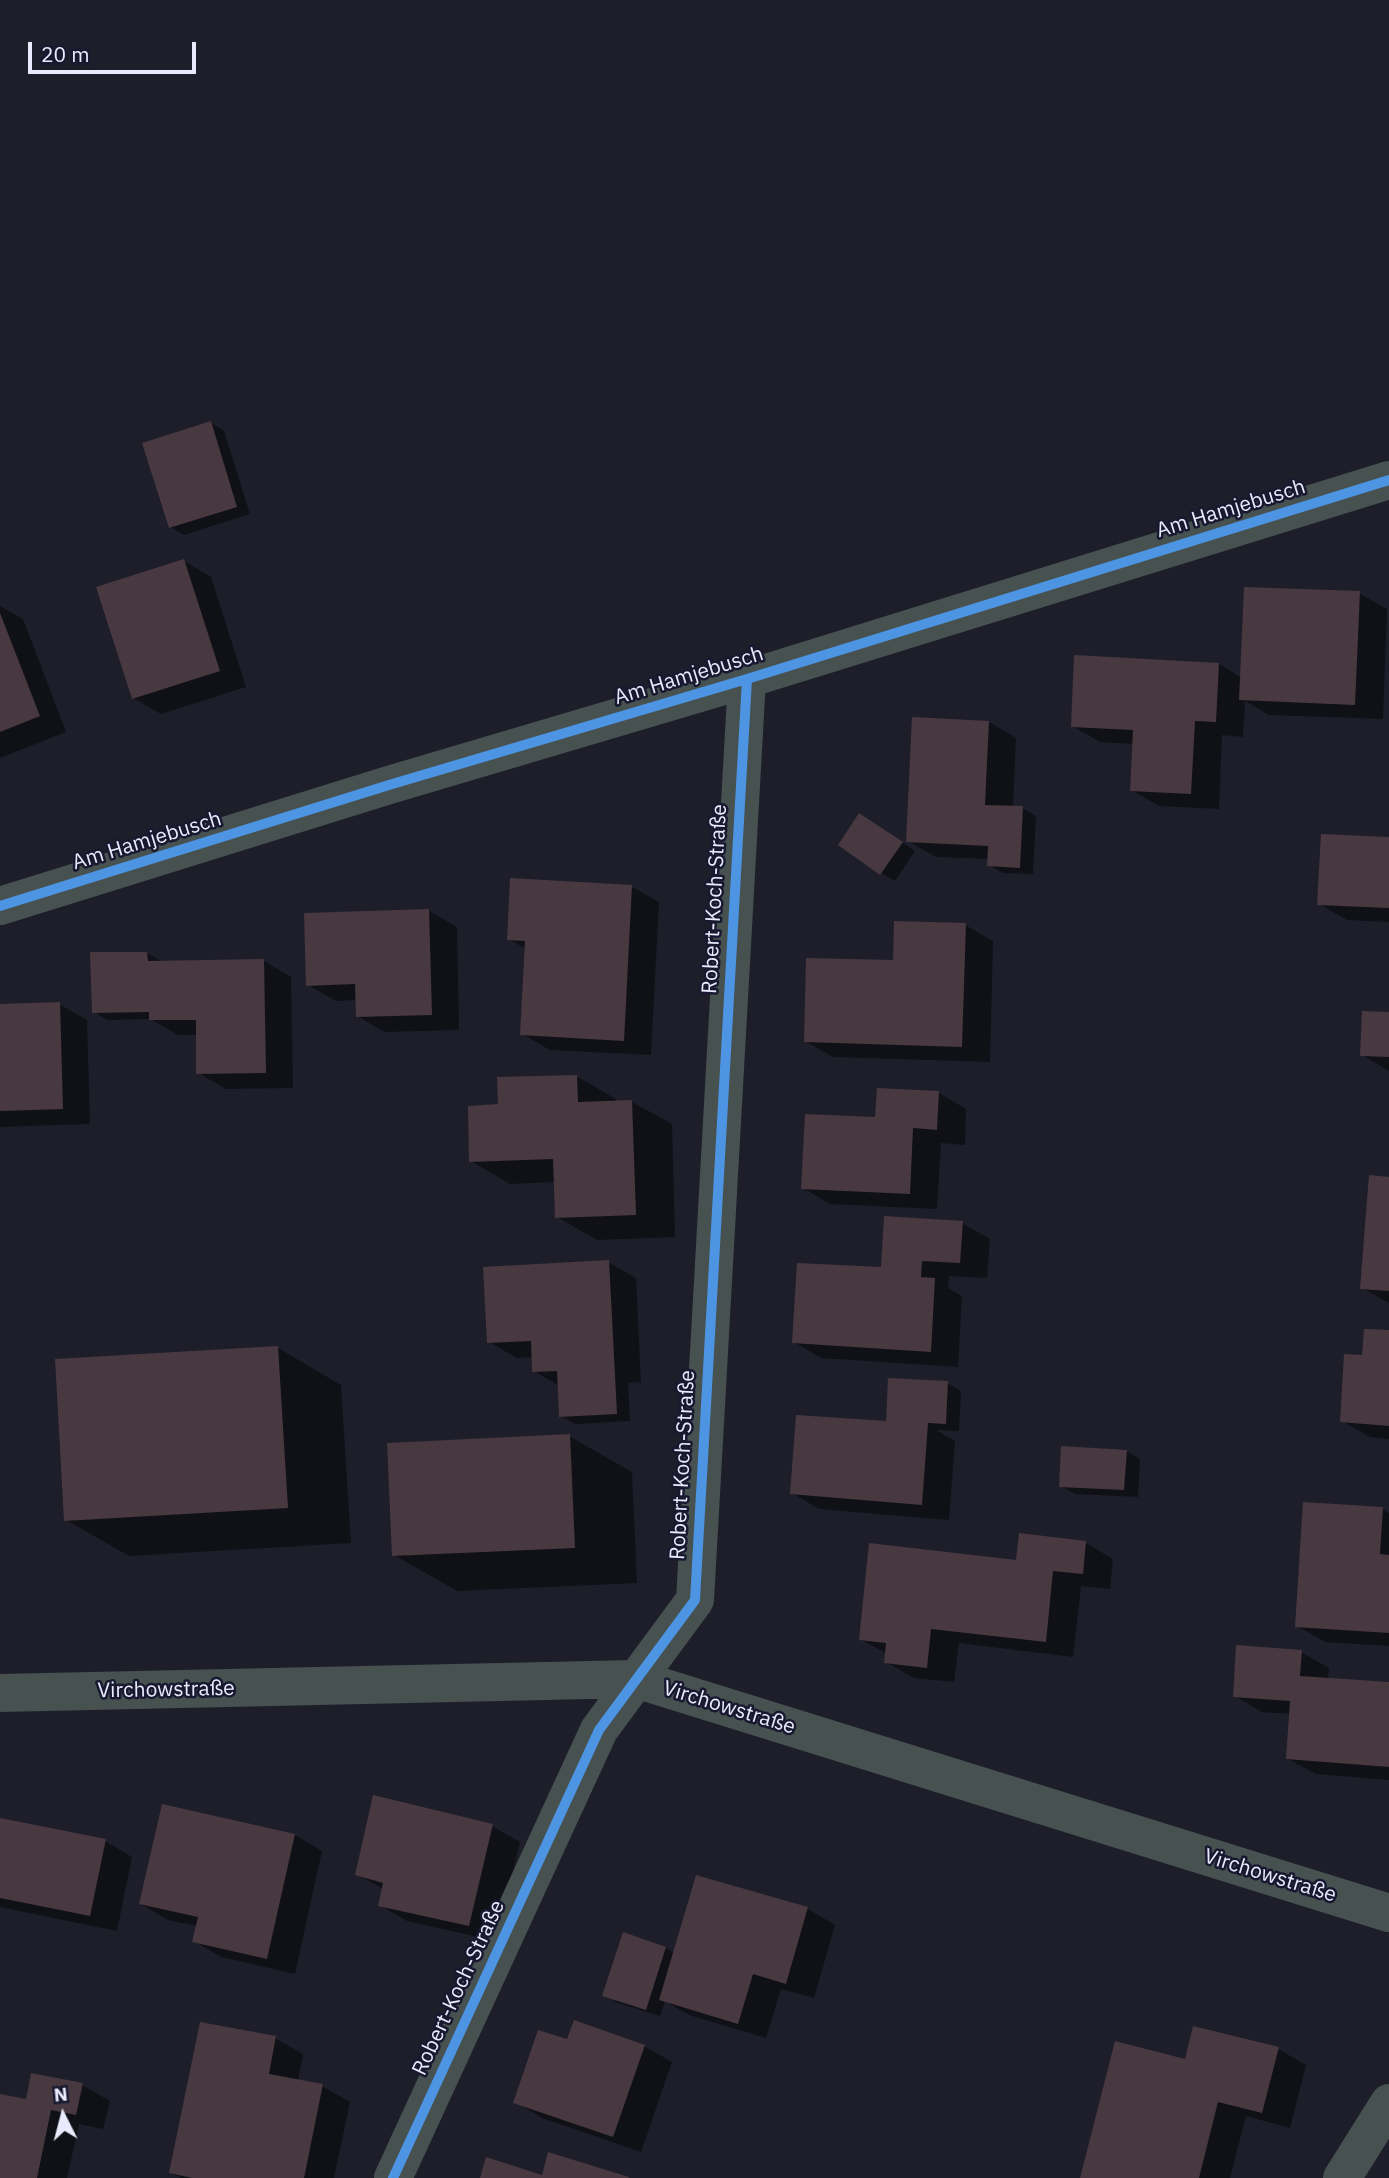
<!DOCTYPE html>
<meta charset="utf-8">
<style>
body{margin:0}
#map{position:relative;width:1389px;height:2178px;overflow:hidden;background:#1e1e2b;font-family:"IBM Plex Sans",sans-serif}
canvas{display:block}
.north{position:absolute;left:28px;top:2080px;width:70px;height:70px;-webkit-text-stroke:5px #181931;paint-order:stroke;rotate:354deg;font-size:19px;font-weight:700;line-height:28px;text-align:center;color:#e9eafb}
.north::after{content:'';display:block;margin:auto;width:24px;height:32px;background:#e9eafb;clip-path:polygon(50% 0,100% 100%,50% 72%,0 100%)}
.scale{position:absolute;left:28px;top:42px;width:168px;height:32px;box-sizing:border-box;border:4px solid #e9eafb;border-top:0;padding-left:9px;font-size:21px;line-height:24px;white-space:nowrap;color:#e9eafb;-webkit-text-stroke:5px #181931;paint-order:stroke}
</style>
<div id="map">
<canvas width="1389" height="2178"></canvas>
<div class="north">N</div>
<div class="scale">20 m</div>
</div>
<script>
const g = document.querySelector('canvas').getContext('2d');
g.lineJoin = 'round';
function fillPath(path, color) { g.fillStyle = color; g.fill(path, 'evenodd'); }
const poly = rows => new Path2D(rows.map(r => 'M' + r).join(''));
function strokePath(path, color, width, dash) { g.strokeStyle = color; g.lineWidth = width; g.lineCap = dash ? 'butt' : 'round'; g.setLineDash(dash || []); g.stroke(path); }
function write(font, color, halo, rows, align = 'center') {
  g.font = font + ' "IBM Plex Sans",sans-serif'; g.lineWidth = 5; g.setLineDash([]); g.textBaseline = 'middle'; g.strokeStyle = halo; g.fillStyle = color; for (const [text, x, y, turn = 0] of rows) {
    g.save(); g.translate(x, y); g.rotate((+turn || 0) * Math.PI / 180); g.textAlign = isNaN(turn) ? turn : align; if (halo) g.strokeText(text, 0, 0); g.fillText(text, 0, 0); g.restore();
  }
}
const shadow = poly([
 [211,423,224,431,250,514,184,535,170,527],
 [184,561,211,577,246,687,161,714,133,698],
 [1359,593,1387,609,1383,719,1269,715,1245,701,1243,737,1222,735,1219,809,1159,806,1131,790,1134,744,1100,742,1072,726,1219,664,1242,678],
 [0,606,23,619,66,732,0,758],
 [989,722,1016,738,1013,808,1022,808,1036,816,1033,874,1003,873,989,865,989,859,936,857,908,841],
 [874,823,915,851,895,881,881,873],
 [1389,839,1389,922,1347,920,1319,904],
 [632,887,659,902,651,1055,550,1050,522,1034,526,949,509,939],
 [429,911,457,927,459,1030,385,1032,357,1016,357,1000,336,1001,308,985],
 [965,925,993,941,990,1062,833,1057,805,1041,895,962],
 [147,953,161,961,264,961,291,977,293,1088,226,1089,198,1073,198,1035,178,1035,150,1019,107,1020,94,1012],
 [59,1004,87,1020,90,1124,0,1127,0,1005],
 [1389,1014,1389,1071,1362,1055],
 [576,1076,616,1099,616,1102,632,1102,672,1124,675,1237,597,1240,557,1217,556,1182,510,1184,471,1161,500,1106],
 [939,1093,966,1109,965,1145,941,1143,937,1209,830,1204,803,1188,877,1119],
 [1389,1179,1389,1303,1362,1288],
 [962,1223,990,1239,987,1278,949,1276,948,1288,962,1296,958,1367,821,1358,794,1342,883,1269],
 [608,1262,636,1278,641,1382,628,1383,630,1421,575,1424,561,1416,559,1386,534,1371,533,1357,517,1358,489,1342],
 [1389,1332,1389,1439,1370,1437,1342,1421],
 [278,1348,341,1385,351,1543,129,1556,66,1520],
 [947,1383,961,1391,959,1431,936,1430,955,1441,949,1520,819,1509,792,1493,888,1423],
 [569,1436,632,1472,637,1583,457,1591,394,1555],
 [1126,1451,1140,1459,1138,1497,1075,1494,1061,1486],
 [1382,1509,1389,1513,1389,1646,1325,1642,1297,1626],
 [1086,1543,1113,1559,1110,1589,1081,1586,1073,1657,959,1643,954,1682,914,1678,886,1662,887,1654,860,1639],
 [1301,1652,1329,1668,1328,1680,1389,1684,1389,1780,1316,1774,1288,1759,1291,1714,1262,1712,1235,1696],
 [0,1820,105,1841,132,1857,117,1931,0,1907],
 [492,1826,520,1842,496,1941,407,1921,380,1905,383,1889,357,1874],
 [295,1835,322,1851,295,1974,221,1957,194,1941,197,1926,168,1920,141,1904],
 [697,1877,808,1909,835,1925,814,1998,781,1989,766,2038,689,2015,665,2001,660,2016,618,2003,604,1995,666,1948,675,1954],
 [1194,2028,1278,2049,1306,2065,1290,2128,1246,2116,1230,2178,1082,2178,1186,2061],
 [275,2038,303,2054,298,2081,322,2086,350,2102,334,2178,181,2178,171,2173],
 [568,2041,644,2046,672,2062,641,2152,542,2118,515,2102],
 [82,2085,110,2101,103,2129,79,2124,67,2178,0,2178,0,2096,27,2101]
]);
const building = poly([
 [211,421,237,507,169,528,142,443],
 [184,559,220,671,132,699,96,587],
 [1244,587,1360,591,1355,705,1239,700],
 [0,613,40,716,0,732],
 [1074,655,1219,663,1216,722,1195,721,1191,794,1130,791,1133,730,1071,727],
 [912,717,989,721,985,805,1023,806,1020,868,987,866,988,846,906,842],
 [859,813,903,842,880,875,838,845],
 [1321,834,1389,837,1389,908,1317,905],
 [510,878,632,885,624,1041,520,1035,525,941,507,940],
 [429,909,432,1015,356,1017,355,984,306,986,304,913],
 [894,921,966,923,962,1047,804,1042,806,958,893,960],
 [90,952,147,952,148,961,264,959,266,1073,196,1074,196,1020,149,1020,149,1012,92,1013],
 [60,1002,63,1109,0,1111,0,1004],
 [1362,1011,1389,1012,1389,1057,1360,1056],
 [577,1075,578,1102,632,1100,636,1215,555,1218,553,1159,469,1162,468,1106,498,1104,497,1077],
 [877,1088,939,1091,937,1130,913,1128,910,1194,801,1189,805,1114,875,1117],
 [1369,1175,1389,1177,1389,1291,1360,1289],
 [884,1216,963,1221,960,1263,922,1261,921,1277,935,1278,931,1352,792,1343,797,1263,881,1267],
 [609,1260,617,1414,559,1417,557,1371,532,1372,531,1341,487,1343,483,1267],
 [1364,1329,1389,1330,1389,1426,1340,1422,1344,1354,1362,1355],
 [278,1346,288,1508,64,1521,55,1359],
 [888,1378,948,1381,946,1424,928,1423,922,1505,790,1494,796,1415,886,1421],
 [570,1434,575,1548,392,1556,387,1443],
 [1061,1446,1127,1450,1124,1490,1059,1487],
 [1303,1502,1383,1507,1380,1554,1389,1555,1389,1633,1295,1627],
 [1019,1533,1086,1541,1083,1574,1053,1571,1046,1642,931,1629,927,1668,884,1663,886,1643,859,1640,869,1543,1016,1560],
 [1236,1645,1302,1650,1300,1676,1389,1682,1389,1767,1286,1759,1290,1701,1233,1697],
 [373,1795,493,1824,469,1926,378,1906,383,1883,355,1875],
 [162,1804,295,1834,267,1959,192,1942,198,1917,139,1904],
 [0,1818,106,1839,90,1916,0,1898],
 [696,1875,808,1907,786,1984,753,1974,738,2024,659,2000],
 [623,1932,666,1947,646,2010,602,1996],
 [574,2020,645,2045,613,2137,513,2103,538,2030,567,2039],
 [200,2022,276,2036,269,2074,323,2084,304,2178,192,2178,169,2173],
 [1193,2026,1279,2047,1262,2113,1218,2102,1199,2178,1080,2178,1115,2041,1185,2059],
 [31,2073,83,2083,76,2115,51,2110,37,2178,0,2178,0,2094,26,2099],
 [548,2152,629,2177,629,2178,480,2178,486,2157,542,2175]
]);
const minor = poly([
 [0,906,389,785,747,679,1389,480],
 [0,1693,636,1679,1389,1913],
 [393,2178,599,1730,695,1600,747,679],
 [1342,2178,1389,2103]
]);
const cycleway = poly([
 [0,906,389,785,747,679,1389,480],
 [393,2178,599,1730,695,1600,747,679]
]);
const streetNames = [
 ["Am Hamjebusch",1231,509,-17],
 ["Am Hamjebusch",689,676,-17],
 ["Am Hamjebusch",147,841,-17],
 ["Robert-Koch-Straße",715,899,-87],
 ["Robert-Koch-Straße",683,1465,-87],
 ["Virchowstraße",166,1690,-1],
 ["Virchowstraße",729,1708,17],
 ["Virchowstraße",1270,1876,17],
 ["Robert-Koch-Straße",459,1988,-65]
];
fillPath(shadow, '#0007');
fillPath(building, '#47393f');
strokePath(minor, '#465150', 38);
strokePath(cycleway, '#4d94e3', 10);
write('21px', '#e9eafb', '#181931', streetNames);
</script>
